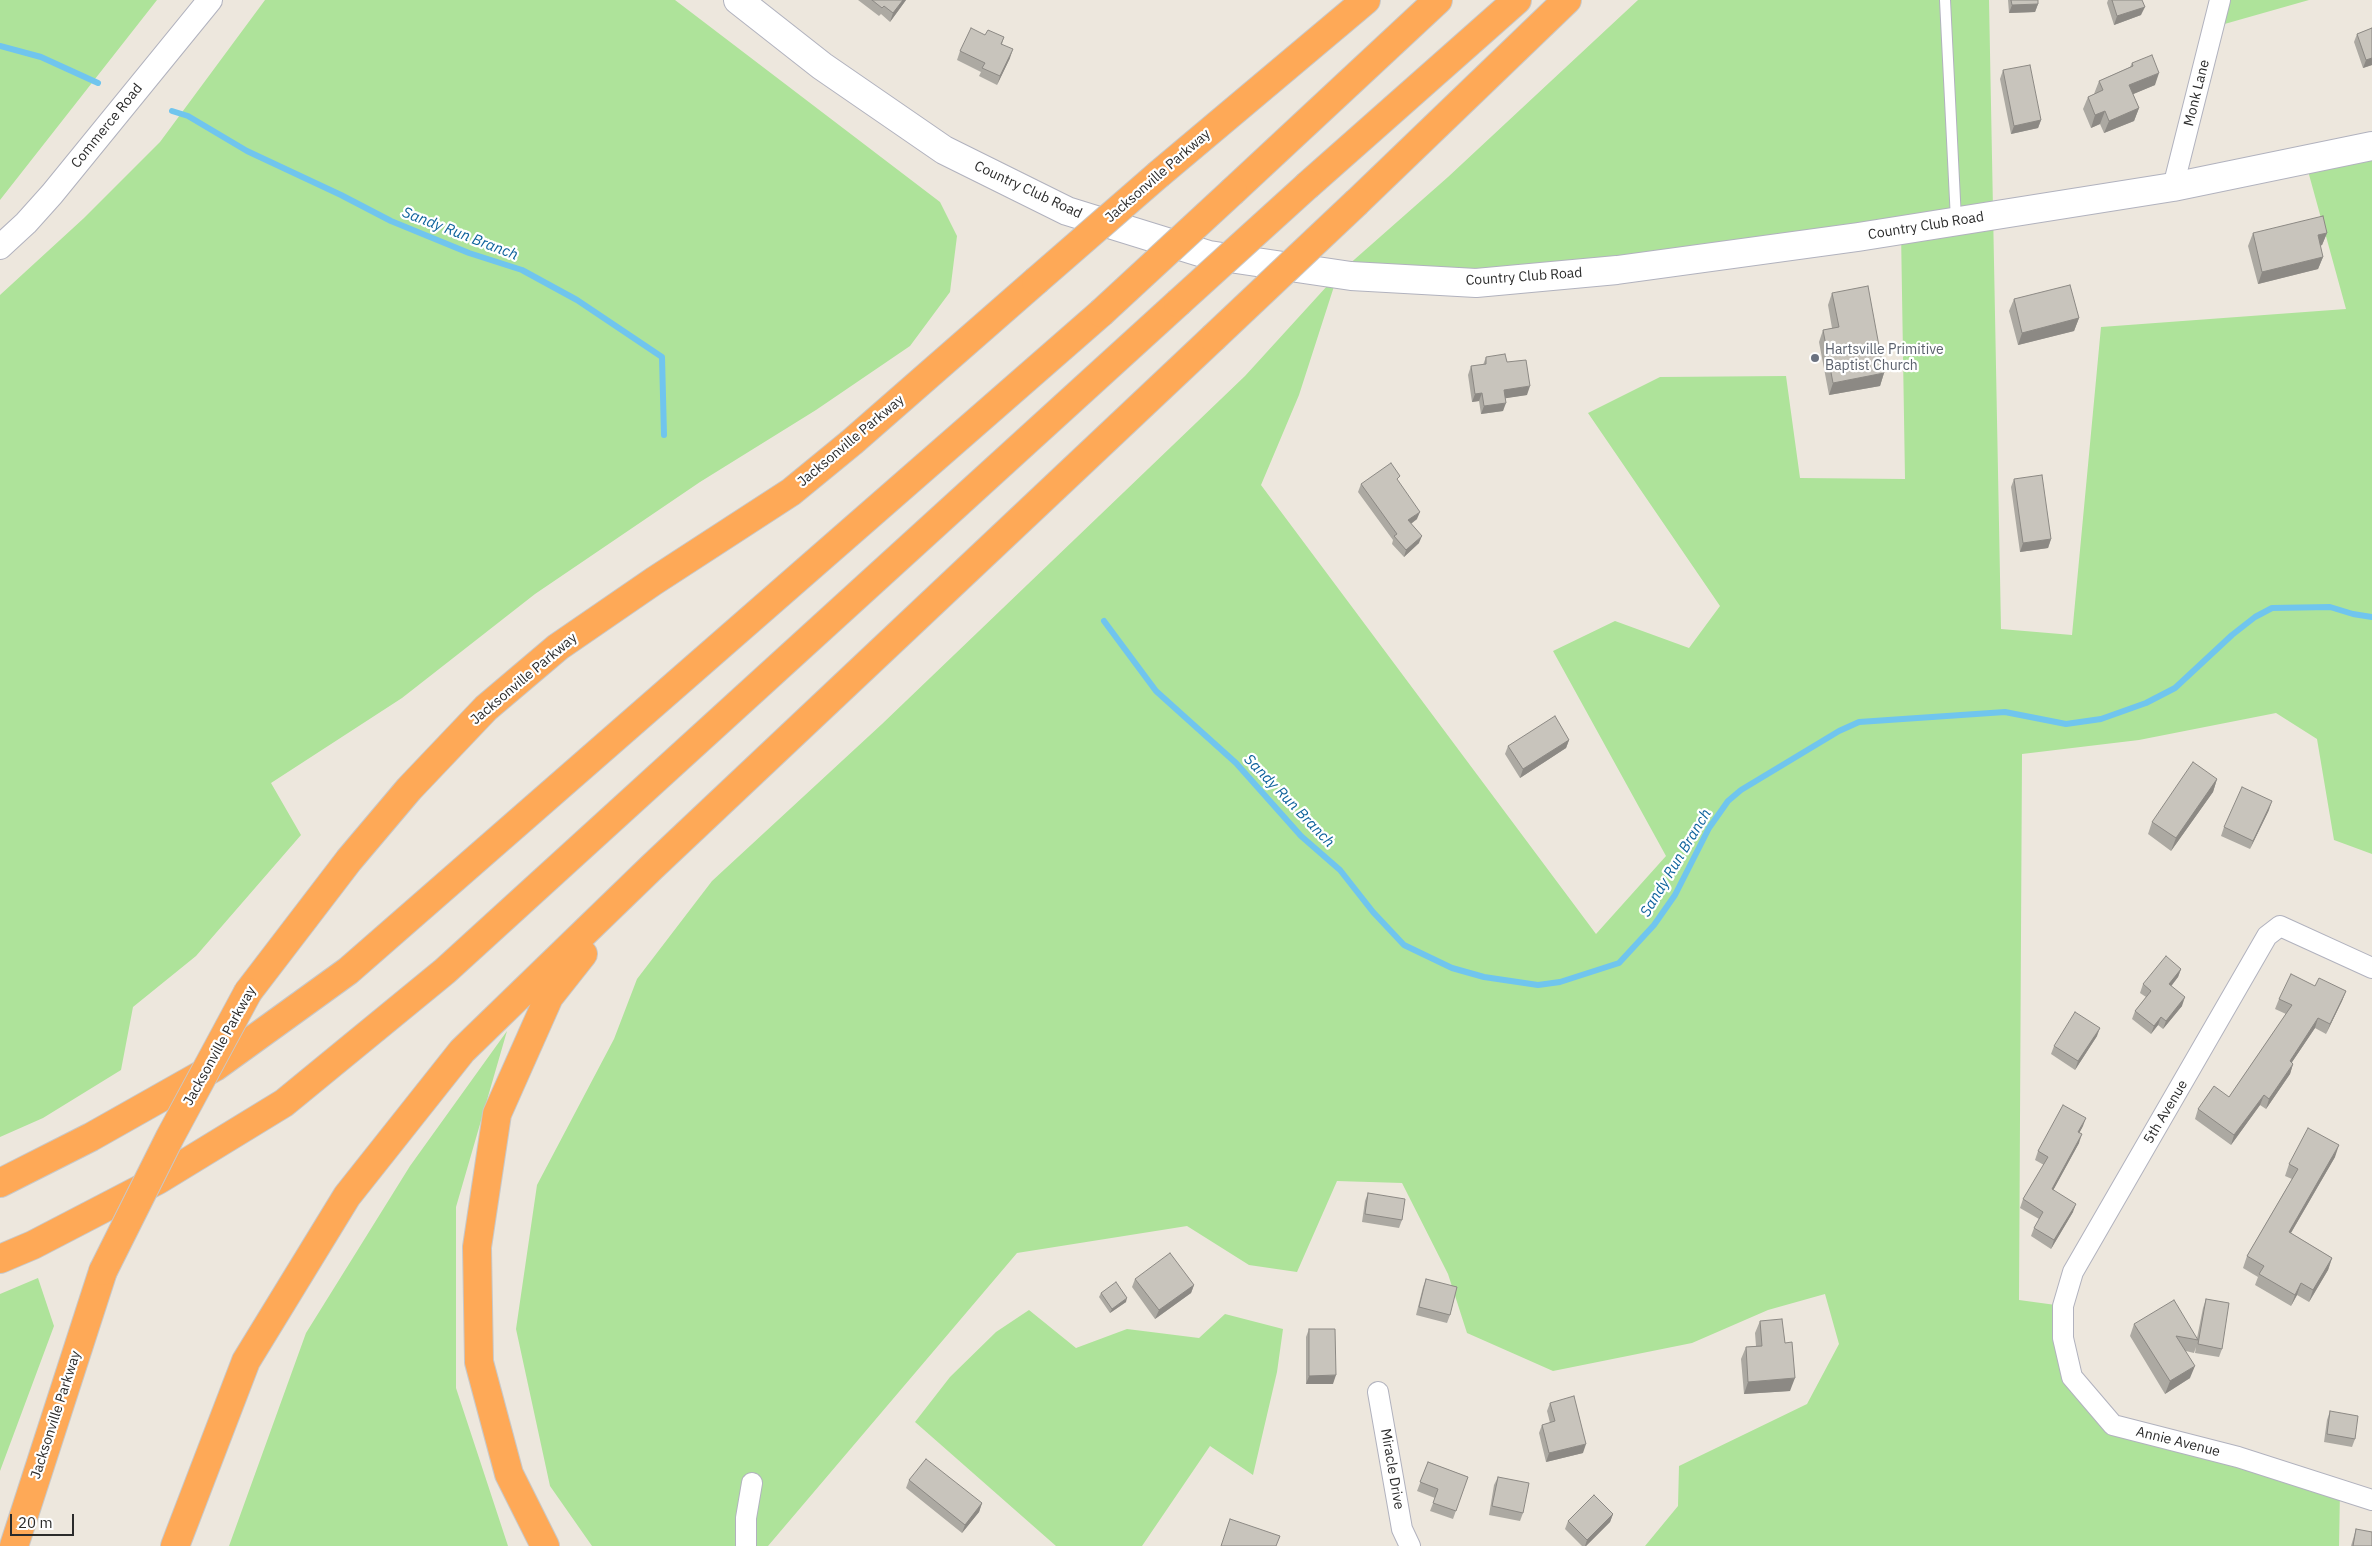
<!DOCTYPE html>
<style>
body{margin:0}
#map{position:relative;width:2372px;height:1546px;overflow:hidden;background:#ede7dd;font-family:"IBM Plex Sans",sans-serif}
canvas{display:block}
.scale{position:absolute;left:10px;top:1514px;width:64px;height:22px;box-sizing:border-box;border:2px solid #2b2b2b;border-top:0;padding-left:6px;font-size:15px;line-height:18px;white-space:nowrap;color:#2b2b2b;-webkit-text-stroke:4px #fff;paint-order:stroke}
</style>
<div id="map">
<canvas width="2372" height="1546"></canvas>
<div class="scale">20 m</div>
</div>
<script>
const g = document.querySelector('canvas').getContext('2d');
g.lineJoin = 'round';
function fillPath(path, color) { g.fillStyle = color; g.fill(path, 'evenodd'); }
const poly = rows => new Path2D(rows.map(r => 'M' + r).join(''));
function strokePath(path, color, width, dash) { g.strokeStyle = color; g.lineWidth = width; g.lineCap = dash ? 'butt' : 'round'; g.setLineDash(dash || []); g.stroke(path); }
function write(font, color, halo, rows, align = 'center') {
  g.font = font + ' "IBM Plex Sans",sans-serif'; g.lineWidth = 4.5; g.setLineDash([]); g.textBaseline = 'middle'; g.strokeStyle = halo; g.fillStyle = color; for (const [text, x, y, turn = 0] of rows) {
    g.save(); g.translate(x, y); g.rotate((+turn || 0) * Math.PI / 180); g.textAlign = isNaN(turn) ? turn : align; if (halo) g.strokeText(text, 0, 0); g.fillText(text, 0, 0); g.restore();
  }
}
const green = poly([
 [0,0,157,0,0,200],
 [265,0,675,0,940,202,957,236,950,292,910,346,816,410,700,482,535,594,402,698,271,783,301,835,196,956,133,1007,121,1070,43,1118,0,1137,0,295,84,218,160,142],
 [1638,0,1989,0,2001,629,2072,635,2101,327,2346,309,2305,160,2372,146,2372,854,2334,840,2317,739,2276,713,2139,740,2022,754,2019,1300,2063,1306,2072,1377,2113,1425,2340,1490,2339,1546,1645,1546,1678,1506,1679,1466,1807,1404,1839,1344,1825,1294,1768,1310,1692,1343,1553,1371,1467,1333,1448,1274,1402,1183,1337,1181,1297,1272,1249,1265,1187,1226,1017,1253,768,1546,592,1546,550,1486,516,1329,537,1185,614,1039,637,979,712,881,882,724,1245,376,1338,274,1448,177],
 [1901,231,1905,479,1800,478,1786,376,1660,377,1588,413,1720,606,1689,648,1615,621,1553,651,1666,856,1596,934,1261,485,1299,395,1338,274,1617,270],
 [2220,0,2309,0,2214,27],
 [507,1031,456,1207,456,1388,508,1546,229,1546,306,1333,410,1166],
 [38,1278,54,1326,0,1471,0,1294],
 [1029,1310,1076,1348,1127,1329,1199,1338,1225,1314,1283,1329,1277,1372,1253,1475,1210,1446,1142,1546,1056,1546,915,1422,950,1377,996,1332]
]);
const stream = poly([
 [0,46,41,57,98,83],
 [172,111,188,116,247,151,341,195,391,221,469,253,522,270,577,300,662,357,664,435],
 [1104,621,1156,691,1236,763,1301,836,1340,870,1373,912,1404,945,1452,968,1484,977,1538,985,1560,982,1619,963,1654,925,1675,895,1709,828,1728,801,1741,790,1839,731,1859,722,2005,712,2066,724,2101,719,2146,703,2175,688,2232,635,2255,617,2272,608,2330,607,2353,614,2372,617]
]);
const service = poly([
 [1945,0,1956,220]
]);
const minor = poly([
 [2173,187,2220,0],
 [2372,968,2280,926,2267,936,2073,1272,2063,1306,2063,1338,2072,1377,2113,1425,2238,1457,2372,1500],
 [1378,1392,1402,1529,1410,1546],
 [746,1546,746,1518,752,1483]
]);
const tertiary = poly([
 [0,247,26,223,52,194,210,0]
]);
const secondary = poly([
 [738,0,822,66,944,150,1067,211,1209,255,1351,276,1476,283,1617,270,1858,237,2173,187,2372,146]
]);
const motorway = poly([
 [1159,174,1366,0],
 [1308,185,1517,0],
 [1233,191,1438,0],
 [1357,202,1567,0],
 [248,992,349,860,409,789,486,708,558,647,654,581,791,492,852,442,1036,281],
 [0,1183,91,1137,215,1067,348,971,1101,313],
 [0,1259,33,1245,158,1180,284,1103,445,971,1178,303],
 [14,1546,103,1271],
 [175,1546,246,1361,347,1196,462,1051,652,867,1213,338],
 [545,1546,509,1474,479,1362,477,1247,497,1114,549,997,583,954]
]);
const motorwayBridge = poly([
 [1036,281,1159,174],
 [1178,303,1308,185],
 [1101,313,1233,191],
 [1213,338,1357,202],
 [103,1271,170,1137,248,992]
]);
const wall = poly([
 [858,0,906,0,890,22,881,14,879,16],
 [2008,0,2038,0,2038,4,2035,12,2009,13],
 [2108,0,2142,0,2141,15,2114,25,2107,3],
 [2372,28,2372,65,2363,68,2354,42,2357,34],
 [985,35,1004,37,1002,44,1010,58,997,85,979,76,981,72,957,60,960,51],
 [2132,63,2155,85,2133,94,2139,108,2134,121,2104,133,2100,124,2091,128,2083,109,2088,97,2094,94,2099,81,2130,67],
 [2003,70,2041,120,2038,128,2011,134,2000,79],
 [2253,233,2327,233,2322,245,2320,246,2323,257,2318,269,2258,284,2248,246],
 [1832,293,1884,373,1880,386,1829,395,1819,342,1823,330,1832,328,1828,305],
 [2014,299,2079,318,2074,331,2018,345,2009,311],
 [1486,357,1507,362,1527,395,1505,398,1503,411,1481,414,1479,401,1472,402,1468,375,1471,366,1483,365],
 [2014,479,2051,539,2048,548,2020,552,2011,487],
 [1398,481,1417,519,1411,524,1419,543,1404,557,1392,544,1393,540,1358,492,1361,484],
 [1569,740,1566,748,1520,778,1505,754,1508,746],
 [2217,779,2213,792,2171,851,2148,834,2152,822],
 [2269,810,2250,849,2221,836,2224,827],
 [2181,969,2178,977,2171,986,2182,1006,2163,1029,2158,1025,2151,1034,2132,1019,2135,1011,2146,997,2140,993,2143,984],
 [2315,986,2346,991,2342,1001,2326,1034,2315,1028,2292,1062,2293,1064,2290,1074,2266,1109,2260,1105,2231,1145,2195,1119,2198,1109,2229,1097,2286,1014,2275,1009,2279,999],
 [2097,1036,2075,1070,2051,1054,2054,1046],
 [2083,1126,2079,1133,2079,1143,2053,1190,2073,1212,2051,1249,2031,1236,2034,1228,2039,1219,2020,1208,2023,1199,2044,1165,2035,1160,2038,1151],
 [2335,1157,2291,1233,2332,1258,2328,1270,2309,1302,2297,1295,2291,1306,2255,1285,2258,1277,2243,1268,2247,1256,2292,1179,2285,1176,2289,1164],
 [1368,1193,1402,1220,1399,1228,1362,1222,1365,1201],
 [1135,1279,1194,1285,1191,1293,1155,1319,1132,1287],
 [1426,1279,1450,1315,1447,1323,1416,1315,1423,1287],
 [1101,1293,1126,1302,1110,1313,1099,1297],
 [2206,1299,2222,1349,2219,1357,2195,1353,2196,1347,2194,1353,2186,1351,2190,1378,2165,1394,2130,1336,2134,1324,2197,1338,2203,1308],
 [1760,1321,1785,1343,1790,1391,1744,1394,1741,1359,1746,1347,1756,1346,1755,1333],
 [1309,1329,1333,1384,1306,1384,1306,1337],
 [1550,1403,1583,1453,1546,1462,1539,1433,1542,1425,1550,1423,1547,1411],
 [2330,1411,2355,1439,2352,1447,2324,1442,2327,1420],
 [1428,1462,1468,1477,1453,1519,1430,1511,1435,1498,1417,1491],
 [1498,1477,1523,1513,1520,1521,1489,1515,1494,1485],
 [909,1480,982,1503,979,1512,962,1533,906,1488],
 [1613,1514,1610,1522,1586,1546,1582,1546,1565,1529,1568,1521],
 [2356,1529,2372,1546,2351,1546]
]);
const shadedWall = poly([
 [903,0,906,0,890,22,893,13],
 [2038,4,2035,12,2009,13,2012,5],
 [2145,7,2141,15,2114,25,2117,16],
 [1013,49,1010,58,997,85,1000,76],
 [2372,58,2372,65,2363,68,2366,60],
 [2159,73,2155,85,2124,98,2129,85],
 [2139,108,2134,121,2104,133,2109,121],
 [2105,111,2100,124,2091,128,2095,115],
 [2041,120,2038,128,2011,134,2014,126],
 [2327,233,2322,245,2313,248,2318,235],
 [2323,257,2318,269,2258,284,2262,272],
 [2079,318,2074,331,2018,345,2022,333],
 [1884,373,1880,386,1829,395,1833,383],
 [1530,386,1527,395,1501,399,1504,390],
 [1482,393,1479,401,1472,402,1475,394],
 [1506,403,1503,411,1481,414,1484,406],
 [1420,512,1417,519,1405,528,1408,520],
 [1422,536,1419,543,1404,557,1406,550],
 [2051,539,2048,548,2020,552,2023,543],
 [1569,740,1566,748,1520,778,1523,769],
 [2217,779,2213,792,2171,851,2176,838],
 [2272,801,2269,810,2250,849,2253,841],
 [2181,969,2178,977,2166,993,2169,984],
 [2346,991,2342,1001,2326,1034,2330,1024],
 [2185,997,2182,1006,2163,1029,2166,1021],
 [2161,1017,2158,1025,2151,1034,2154,1026],
 [2318,1018,2315,1028,2286,1071,2290,1061],
 [2100,1028,2097,1036,2075,1070,2078,1061],
 [2293,1064,2290,1074,2266,1109,2269,1099],
 [2264,1095,2260,1105,2231,1145,2234,1135],
 [2086,1118,2083,1126,2075,1141,2078,1132],
 [2082,1134,2079,1143,2049,1198,2052,1189],
 [2339,1145,2335,1157,2285,1243,2289,1232],
 [2076,1204,2073,1212,2051,1249,2054,1240],
 [2332,1258,2328,1270,2309,1302,2313,1290],
 [2301,1283,2297,1295,2291,1306,2295,1295],
 [1194,1285,1191,1293,1155,1319,1159,1310],
 [1127,1298,1126,1302,1110,1313,1112,1309],
 [2195,1366,2190,1378,2165,1394,2170,1381],
 [1336,1375,1333,1384,1306,1384,1309,1376],
 [1795,1378,1790,1391,1744,1394,1748,1382],
 [1586,1444,1583,1453,1546,1462,1549,1453],
 [982,1503,979,1512,962,1533,965,1525],
 [1613,1514,1610,1522,1586,1546,1585,1546,1587,1540]
]);
const building = poly([
 [872,0,903,0,893,13,884,6,882,8,872,0],
 [2011,0,2038,0,2038,4,2012,5,2011,0],
 [2112,0,2142,0,2145,7,2117,16,2112,0],
 [971,28,985,35,988,30,1004,37,1001,44,1013,49,1000,76,982,68,985,63,960,51,971,28],
 [2372,28,2372,58,2366,60,2357,34,2372,28],
 [2152,55,2159,73,2129,85,2139,108,2109,121,2105,111,2095,115,2088,97,2103,90,2099,81,2133,66,2132,63,2152,55],
 [2030,65,2041,120,2014,126,2003,70,2030,65],
 [2323,216,2327,233,2318,235,2323,257,2262,272,2253,233,2323,216],
 [2070,285,2079,318,2022,333,2014,299,2070,285],
 [1868,286,1884,373,1833,383,1823,330,1839,327,1832,293,1868,286],
 [1505,354,1507,362,1526,360,1530,386,1504,390,1506,403,1484,406,1482,393,1475,394,1471,366,1486,364,1486,357,1505,354],
 [1391,463,1400,476,1397,479,1420,512,1408,520,1422,536,1406,550,1394,536,1397,534,1361,484,1391,463],
 [2042,475,2051,539,2023,543,2014,479,2042,475],
 [1555,716,1569,740,1523,769,1508,746,1555,716],
 [2193,762,2217,779,2176,838,2152,822,2193,762],
 [2242,787,2272,801,2253,841,2224,827,2242,787],
 [2166,956,2181,969,2169,984,2185,997,2166,1021,2161,1017,2154,1026,2135,1011,2151,991,2143,984,2166,956],
 [2291,974,2315,986,2319,978,2346,991,2330,1024,2318,1018,2290,1061,2293,1064,2269,1099,2264,1095,2234,1135,2198,1109,2214,1086,2229,1097,2292,1005,2279,999,2291,974],
 [2075,1012,2100,1028,2078,1061,2054,1046,2075,1012],
 [2063,1105,2086,1118,2078,1132,2082,1134,2052,1189,2076,1204,2054,1240,2034,1228,2043,1212,2023,1199,2048,1157,2038,1151,2063,1105],
 [2308,1128,2339,1145,2289,1232,2332,1258,2313,1290,2301,1283,2295,1295,2259,1274,2264,1266,2247,1256,2298,1169,2289,1164,2308,1128],
 [1368,1193,1405,1199,1402,1220,1365,1214,1368,1193],
 [1170,1253,1194,1285,1159,1310,1135,1279,1170,1253],
 [1426,1279,1457,1287,1450,1315,1419,1307,1426,1279],
 [1116,1282,1127,1298,1112,1309,1101,1293,1116,1282],
 [2206,1299,2229,1303,2222,1349,2198,1344,2206,1299],
 [2174,1300,2198,1340,2176,1336,2195,1366,2170,1381,2134,1324,2174,1300],
 [1782,1319,1785,1343,1792,1342,1795,1378,1748,1382,1746,1347,1762,1346,1760,1321,1782,1319],
 [1309,1329,1335,1329,1336,1375,1309,1376,1309,1329],
 [1574,1396,1586,1444,1549,1453,1542,1425,1555,1421,1550,1403,1574,1396],
 [2330,1411,2358,1416,2355,1439,2327,1434,2330,1411],
 [926,1459,982,1503,965,1525,909,1480,926,1459],
 [1428,1462,1468,1477,1456,1511,1433,1503,1438,1489,1420,1482,1428,1462],
 [1498,1477,1529,1483,1523,1513,1492,1506,1498,1477],
 [1594,1495,1613,1514,1587,1540,1568,1521,1594,1495],
 [1230,1519,1280,1536,1276,1546,1221,1546,1230,1519],
 [2356,1529,2372,1532,2372,1546,2353,1546,2356,1529]
]);
const markers = [
 [1815,358,5,"#6b7280"]
];
const streetNames = [
 ["Monk Lane",2197,93,-76],
 ["Commerce Road",107,126,-51],
 ["Jacksonville Parkway",1158,176,-41],
 ["Country Club Road",1028,190,25],
 ["Country Club Road",1926,226,-9],
 ["Country Club Road",1524,277,-4],
 ["Jacksonville Parkway",851,441,-40],
 ["Jacksonville Parkway",524,679,-40],
 ["Jacksonville Parkway",220,1046,-61],
 ["5th Avenue",2166,1112,-59],
 ["Jacksonville Parkway",56,1415,-72],
 ["Annie Avenue",2178,1442,14],
 ["Miracle Drive",1392,1469,80]
];
const worshipNames = [
 ["Hartsville Primitive",1825,350],
 ["Baptist Church",1825,366]
];
const waterNames = [
 ["Sandy Run Branch",460,234,21],
 ["Sandy Run Branch",1289,801,46],
 ["Sandy Run Branch",1676,863,-59]
];
fillPath(green, '#aee39a');
strokePath(stream, '#70c5ee', 6);
strokePath(service, '#b1b2be', 12);
strokePath(minor, '#b1b2be', 22);
strokePath(tertiary, '#b1b2be', 26);
strokePath(secondary, '#b1b2be', 30);
strokePath(motorway, '#c8c8c8', 30);
strokePath(service, '#fff', 10);
strokePath(minor, '#fff', 20);
strokePath(tertiary, '#fff', 24);
strokePath(secondary, '#fff', 28);
strokePath(motorway, '#fea957', 28);
strokePath(motorwayBridge, '#c8c8c8', 30, []);
strokePath(motorwayBridge, '#fea957', 28);
fillPath(wall, '#aca9a2');
fillPath(shadedWall, '#8c8984');
fillPath(building, '#c8c4bc');
strokePath(building, '#8c8984', 1);
for (const [x, y, r, color] of markers) { const dot = new Path2D(); dot.arc(x, y, r, 0, 2 * Math.PI); g.fillStyle = color; g.fill(dot); strokePath(dot, '#fff', 2); }
write('14px', '#2b2b2b', '#fff', streetNames);
write('14px', '#5b616d', '#fff', worshipNames, 'left');
write('italic 15px', '#0e629c', '#fff', waterNames);
</script>
